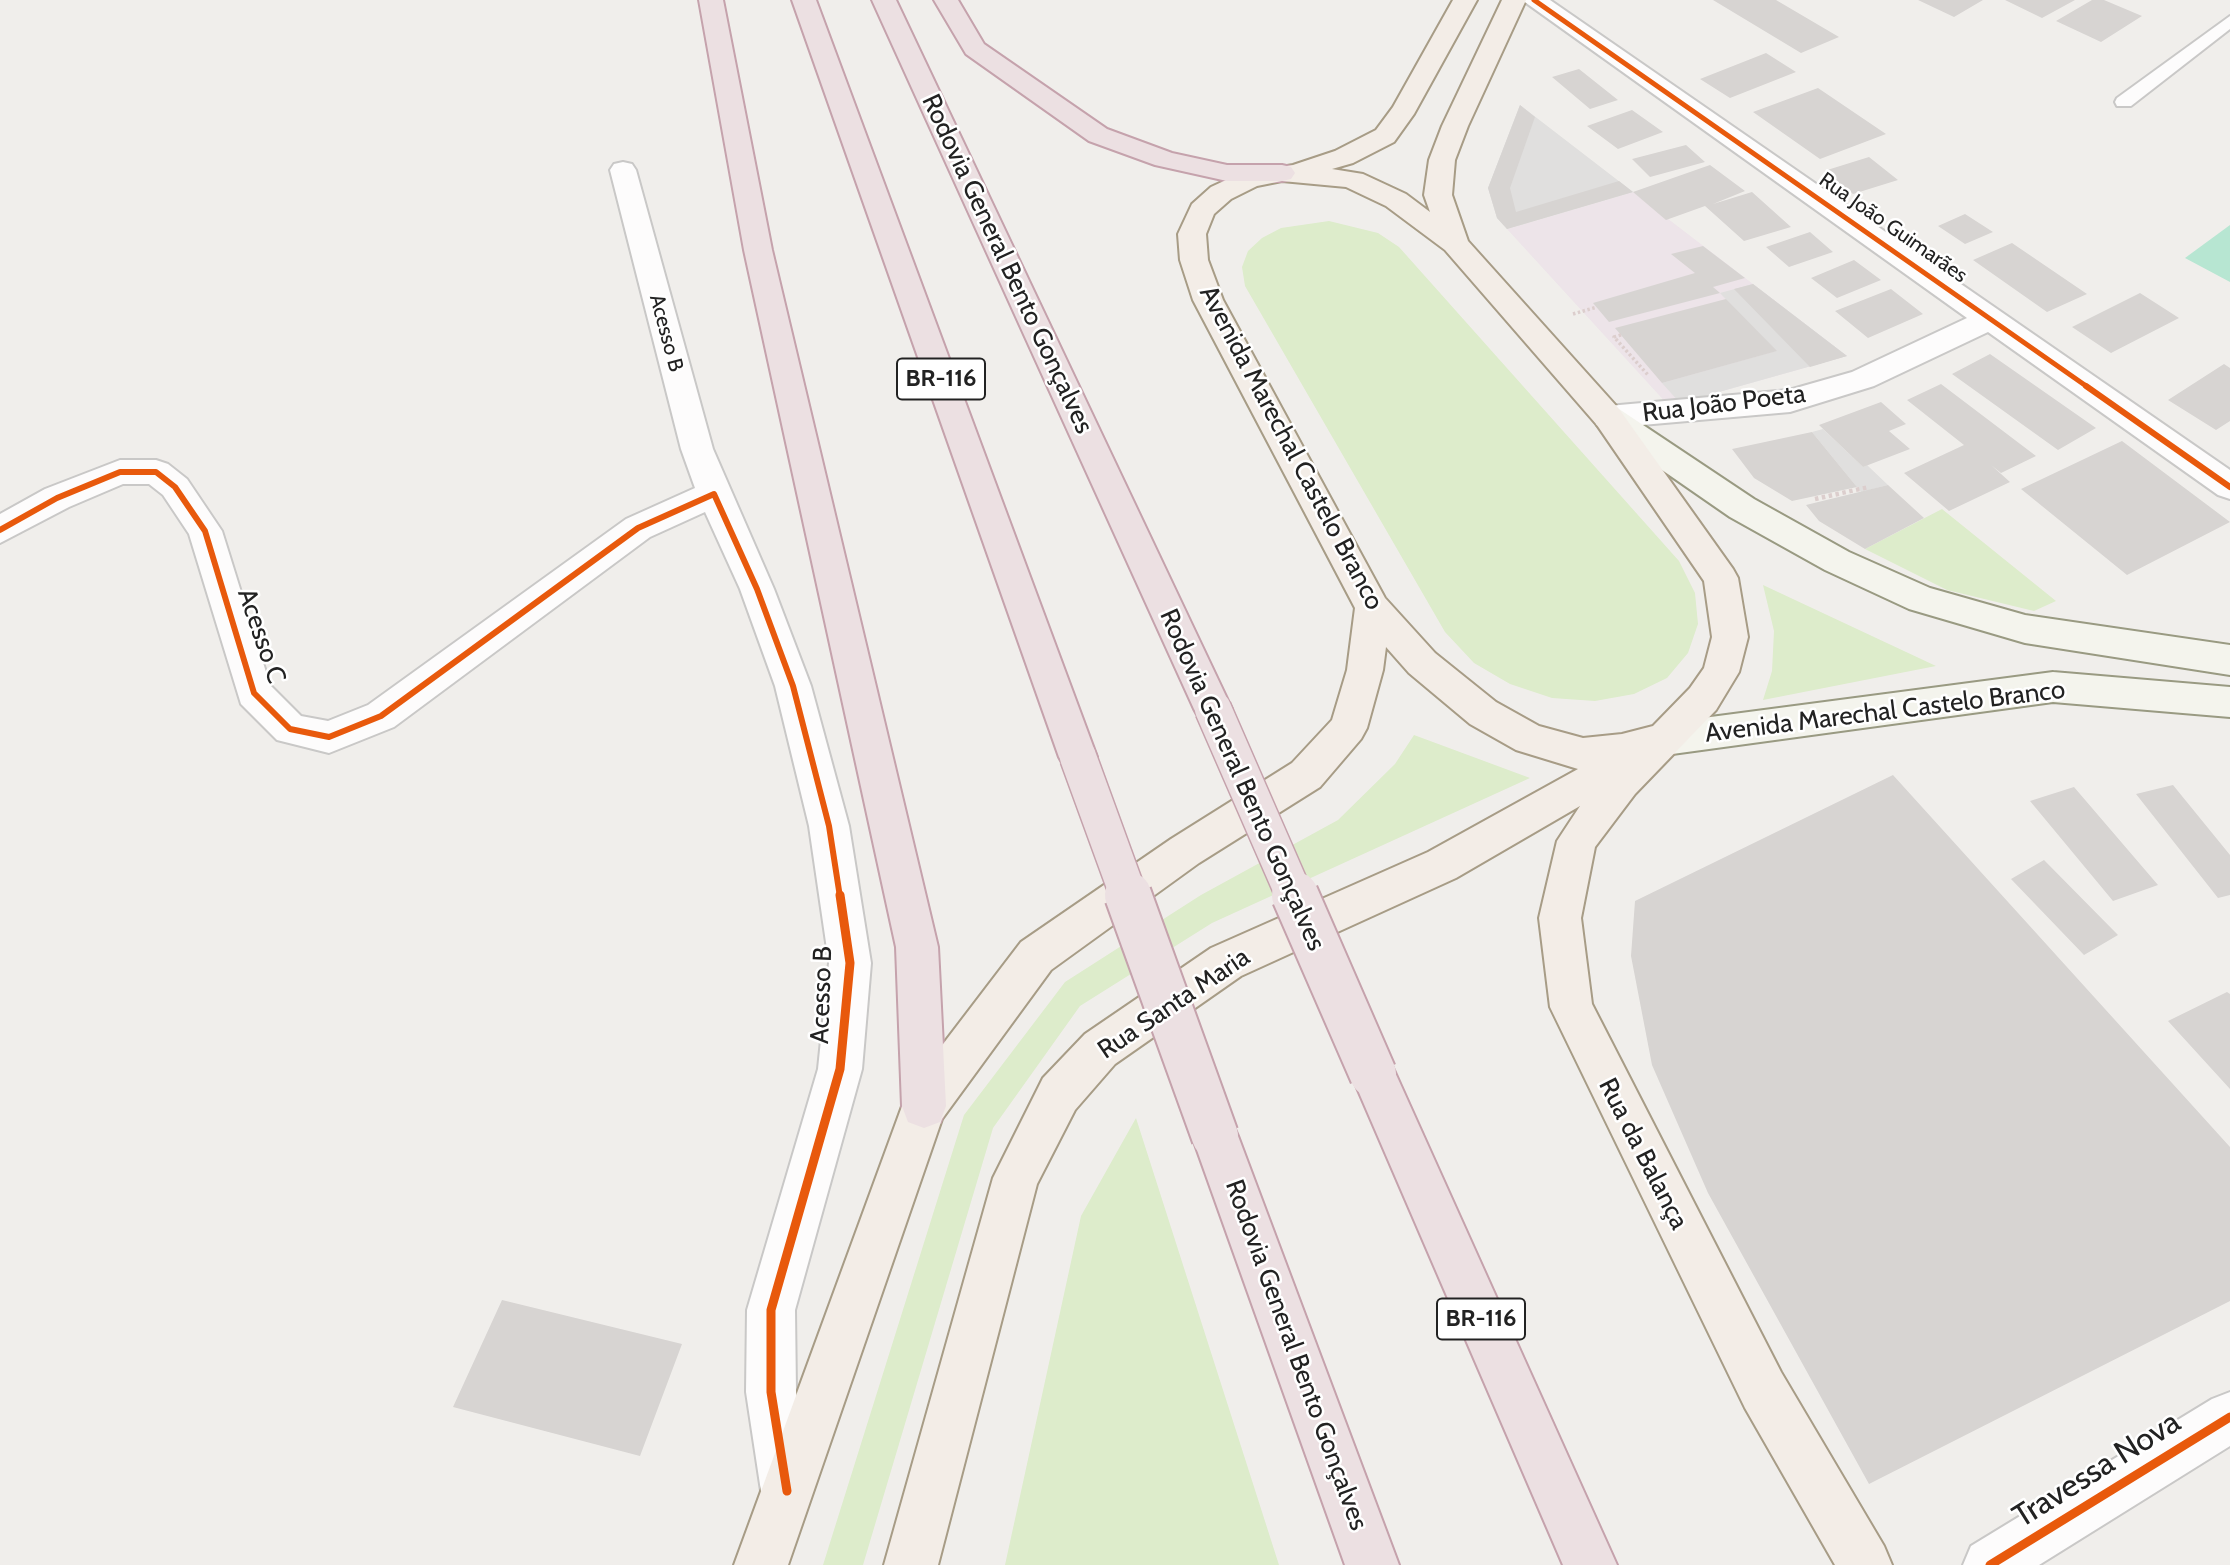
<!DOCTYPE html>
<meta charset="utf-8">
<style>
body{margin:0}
canvas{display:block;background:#f0eeeb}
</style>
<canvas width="2230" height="1565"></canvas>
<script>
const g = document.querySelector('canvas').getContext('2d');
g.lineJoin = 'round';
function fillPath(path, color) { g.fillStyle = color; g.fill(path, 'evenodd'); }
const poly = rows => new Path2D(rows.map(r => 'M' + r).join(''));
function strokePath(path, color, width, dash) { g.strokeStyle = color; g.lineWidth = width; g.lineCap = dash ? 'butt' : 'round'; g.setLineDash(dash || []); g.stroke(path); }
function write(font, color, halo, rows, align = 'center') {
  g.font = font + ' Cabin,sans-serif'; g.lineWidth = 5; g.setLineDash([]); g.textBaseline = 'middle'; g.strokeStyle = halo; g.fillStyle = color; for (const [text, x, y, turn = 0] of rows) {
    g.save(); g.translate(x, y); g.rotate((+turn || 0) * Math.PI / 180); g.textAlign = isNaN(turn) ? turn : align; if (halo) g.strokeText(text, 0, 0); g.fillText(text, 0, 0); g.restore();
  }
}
const industrial = poly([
 [1633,192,1847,356,1669,406,1507,229]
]);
const grass = poly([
 [1329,221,1378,233,1399,247,1679,561,1695,593,1698,624,1688,653,1667,678,1634,694,1595,701,1552,698,1510,684,1474,663,1445,632,1245,286,1242,267,1248,251,1262,238,1281,228],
 [1942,509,2056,601,2034,611,1947,590,1865,549],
 [1763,585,1936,666,1763,700,1772,671,1774,631],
 [1414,735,1530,778,1212,923,1080,1006,993,1128,863,1565,823,1565,964,1115,1065,982,1201,895,1338,820,1395,764],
 [1136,1118,1279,1565,1005,1565,1081,1216]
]);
const pitch = poly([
 [2230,225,2230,282,2185,258]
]);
const parking = poly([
 [1520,105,1633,192,1507,229,1497,218,1488,188],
 [1753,284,1847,356,1680,403,1662,383,1776,351,1720,293],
 [1823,429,1863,467,1867,465,1888,485,1861,492,1812,432]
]);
const building = poly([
 [1713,0,1776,0,1839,37,1801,53],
 [1918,0,1983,0,1954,17],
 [2005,0,2075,0,2042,18],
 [2092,0,2104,0,2142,16,2101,42,2056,21],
 [1766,53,1796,72,1730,98,1700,79],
 [1579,69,1618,100,1590,109,1552,77],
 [1818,88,1886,134,1820,159,1753,112],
 [1520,105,1535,117,1510,188,1516,212,1619,181,1633,192,1507,229,1497,218,1488,188],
 [1632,110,1663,132,1618,149,1587,126],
 [1686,145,1705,162,1650,177,1632,159],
 [1869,157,1898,180,1853,194,1824,171],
 [1710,165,1745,191,1713,204,1752,192,1791,227,1744,241,1705,206,1666,220,1633,192],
 [1965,214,1993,232,1965,244,1938,226],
 [1810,232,1833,252,1789,267,1766,247],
 [2012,243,2087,294,2047,312,1973,260],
 [1703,246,1745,278,1713,287,1720,293,1609,322,1593,303,1695,273,1671,254],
 [1854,260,1881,280,1837,298,1811,278],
 [1753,284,1847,356,1810,367,1734,289],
 [1891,289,1923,314,1868,338,1835,311],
 [2140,293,2179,318,2111,353,2072,327],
 [1726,299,1777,351,1662,383,1615,328],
 [1990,354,2096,428,2058,450,1952,374],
 [2224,364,2230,368,2230,421,2216,430,2168,400],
 [1941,384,2036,456,2001,473,1991,465,2010,482,1949,511,1904,473,1964,445,1907,400],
 [1881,402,1906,424,1889,431,1910,449,1863,467,1819,425],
 [1812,432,1857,487,1792,501,1754,478,1732,449],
 [2122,441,2230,522,2127,575,2021,489],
 [1888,485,1924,518,1865,549,1819,521,1806,505],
 [1893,775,2230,1147,2230,1301,1869,1484,1708,1193,1652,1065,1631,956,1635,901],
 [2173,785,2230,855,2230,895,2218,898,2136,794],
 [2074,787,2158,885,2113,901,2030,801],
 [2044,860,2118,935,2084,955,2011,879],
 [2227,992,2230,994,2230,1089,2168,1021],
 [502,1300,682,1344,640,1456,453,1407]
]);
const pathFar1 = poly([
 [1573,314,1597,307],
 [1621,335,1614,337,1648,375]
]);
const path = poly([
 [1815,499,1869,487]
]);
const lane = poly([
 [2230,16,2230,29,2131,106,2117,106,2115,102,2117,98,2230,16]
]);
const street = poly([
 [1522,0,1550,0,2230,470,2230,499,2218,495,1988,332,1874,386,1790,412,1608,428,1597,425,1592,417,1597,409,1608,406,1789,390,1852,372,1967,318,1522,0],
 [623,162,632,164,636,170,713,449,774,589,811,686,849,826,871,963,862,1069,795,1310,796,1392,813,1491,805,1509,787,1517,769,1509,761,1491,746,1392,747,1310,818,1069,829,963,809,826,775,686,740,589,705,512,650,537,394,727,329,753,277,740,241,704,189,534,163,495,149,484,123,484,69,507,0,543,0,514,45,489,120,460,156,460,168,464,187,479,222,531,270,685,301,716,328,721,368,705,626,519,695,488,681,449,610,170,614,164,623,162],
 [2230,1392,2230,1446,2039,1565,1963,1565,1971,1546,2212,1399,2230,1392]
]);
const secondary = poly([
 [1608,406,1619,409,1754,499,1849,552,1930,588,2025,615,2230,645,2230,675,2025,643,1909,609,1825,570,1730,517,1597,425,1592,417,1597,409,1608,406],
 [2053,672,2230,687,2230,717,2053,702,1665,755,1652,750,1646,739,1652,728,1665,723,2053,672]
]);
const primary = poly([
 [1453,0,1477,0,1414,114,1394,142,1353,163,1332,169,1363,174,1406,194,1430,212,1424,195,1429,160,1442,126,1502,0,1526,0,1468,126,1455,160,1452,195,1468,241,1619,409,1733,569,1738,578,1748,637,1739,672,1716,710,1635,794,1595,847,1581,918,1592,1004,1781,1372,1884,1546,1892,1565,1835,1565,1745,1408,1550,1007,1539,918,1557,841,1580,806,1456,878,1241,976,1115,1064,1075,1110,1037,1184,938,1565,884,1565,993,1178,1043,1078,1085,1034,1211,948,1428,852,1578,769,1516,750,1470,724,1409,673,1386,647,1383,670,1367,728,1361,739,1320,787,1199,863,1051,970,942,1119,788,1565,734,1565,908,1090,1021,942,1171,839,1292,763,1332,720,1347,670,1355,608,1193,300,1180,260,1178,234,1192,204,1211,187,1239,174,1293,165,1335,151,1376,130,1393,107,1453,0],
 [1282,181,1346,187,1386,206,1445,250,1597,425,1704,581,1712,637,1704,668,1690,688,1653,726,1622,734,1583,738,1539,726,1496,702,1435,653,1385,598,1223,300,1208,260,1206,234,1214,214,1231,199,1257,186,1282,181]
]);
const highway = poly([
 [699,0,723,0,772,250,938,947,946,1106,940,1122,924,1128,908,1122,902,1106,896,947,744,250,699,0],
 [792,0,816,0,1097,757,1091,768,1078,773,1065,768,1059,757,792,0],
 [872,0,896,0,1232,709,1226,720,1213,724,1200,720,1194,709,872,0],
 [934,0,958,0,984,44,1107,129,1172,153,1227,165,1282,165,1291,167,1295,173,1291,179,1282,181,1227,181,1155,165,1089,141,966,54,934,0],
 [1373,1052,1389,1059,1617,1565,1563,1565,1351,1074,1357,1059,1373,1052],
 [1215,1113,1231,1120,1238,1136,1399,1565,1345,1565,1192,1136,1199,1120,1215,1113]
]);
const highwayBridgeFar1 = poly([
 [1213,709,1295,897],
 [1078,757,1129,897]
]);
const highwayBridge = poly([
 [1128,895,1215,1136],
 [1295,895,1373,1074]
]);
const cyclewayFar2 = poly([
 [1534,0,2089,388]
]);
const cyclewayFar1 = poly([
 [2086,386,2230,487],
 [0,530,57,498,120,472,156,472,175,487,205,531,254,693,290,729,329,737,381,716,638,528,714,494,757,589,793,686,829,826,840,897]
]);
const cycleway = poly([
 [787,1491,771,1392,771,1310,840,1069,850,963,840,895],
 [1990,1565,2230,1417]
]);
const farStreetnames = [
 ["Rua João Guimarães",1893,228,35],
 ["Acesso B",666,333,75]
];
const shields = [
 [941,379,88],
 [1481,1319,88]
];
const shieldNames = [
 ["BR-116",941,379],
 ["BR-116",1481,1319]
];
const streetNames = [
 ["Rodovia General Bento Gonçalves",1007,264,65],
 ["Rua João Poeta",1724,404,-7],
 ["Avenida Marechal Castelo Branco",1291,448,62],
 ["Acesso C",261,636,71],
 ["Avenida Marechal Castelo Branco",1885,712,-7],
 ["Rodovia General Bento Gonçalves",1242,780,66],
 ["Acesso B",822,995,-88],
 ["Rua Santa Maria",1174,1004,-34],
 ["Rua da Balança",1643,1154,63],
 ["Rodovia General Bento Gonçalves",1296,1355,70]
];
const nearStreetnames = [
 ["Travessa Nova",2097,1470,-32]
];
fillPath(industrial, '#ede4e9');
fillPath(grass, '#ddeccb');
fillPath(pitch, '#b7e6d2');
fillPath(parking, '#e0dfde');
fillPath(building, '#d7d4d2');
strokePath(lane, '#c9c8c7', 4);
strokePath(street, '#c9c8c7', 4);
strokePath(secondary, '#999a82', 4);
strokePath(primary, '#a79c86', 4);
strokePath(highway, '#c5a2ac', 4);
strokePath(pathFar1, '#dccecd', 3.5, [2.5, 2.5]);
strokePath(path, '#dccecd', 4.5, [3.5, 3.5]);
fillPath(lane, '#fdfcfc');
fillPath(street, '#fdfcfc');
fillPath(secondary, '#f4f4ed');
fillPath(primary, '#f3ede7');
fillPath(highway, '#ece0e2');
strokePath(highwayBridgeFar1, '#c5a2ac', 39, []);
strokePath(highwayBridge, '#c5a2ac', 50, []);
strokePath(highwayBridgeFar1, '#ece0e2', 36);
strokePath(highwayBridge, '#ece0e2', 46);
strokePath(cyclewayFar2, '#e8590c', 5);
strokePath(cyclewayFar1, '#e8590c', 6);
strokePath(cycleway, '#e8590c', 9);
write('21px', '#222', '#fff', farStreetnames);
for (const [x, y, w] of shields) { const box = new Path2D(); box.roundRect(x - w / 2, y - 20.5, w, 41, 5); g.fillStyle = '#fff'; g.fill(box); strokePath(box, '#222', 2); }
write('bold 24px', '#222', null, shieldNames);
write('26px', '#222', '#fff', streetNames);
write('32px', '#222', '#fff', nearStreetnames);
</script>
